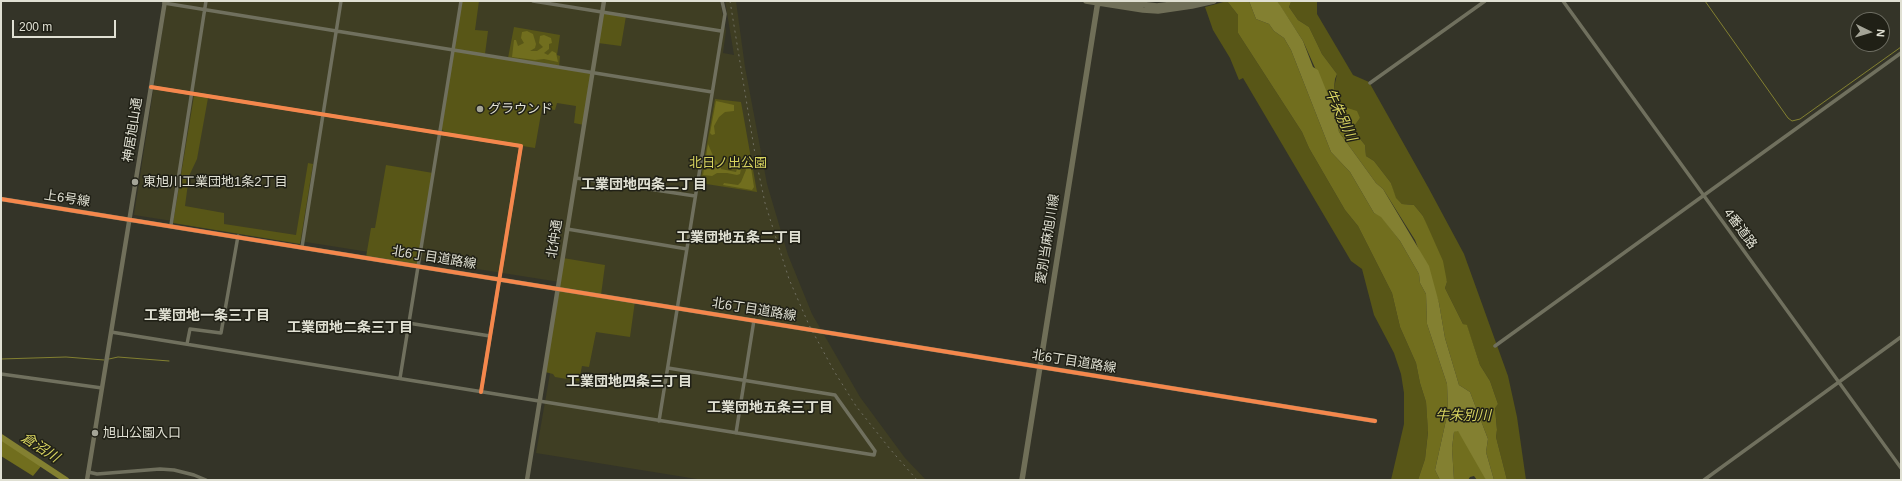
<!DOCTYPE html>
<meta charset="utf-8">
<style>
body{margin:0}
#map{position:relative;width:1902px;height:481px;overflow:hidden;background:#343428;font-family:Helvetica,sans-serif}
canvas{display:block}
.frame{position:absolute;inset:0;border:2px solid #e0e0d3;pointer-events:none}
.north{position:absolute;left:1850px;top:12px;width:40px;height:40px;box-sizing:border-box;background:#202016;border:1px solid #6d6d62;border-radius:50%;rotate:95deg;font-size:11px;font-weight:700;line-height:16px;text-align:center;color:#e0e0d3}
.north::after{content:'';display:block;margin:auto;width:14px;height:18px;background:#a4a497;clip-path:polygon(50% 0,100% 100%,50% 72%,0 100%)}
.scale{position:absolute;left:12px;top:20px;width:104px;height:18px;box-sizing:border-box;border:2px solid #e0e0d3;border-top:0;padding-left:5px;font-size:12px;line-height:14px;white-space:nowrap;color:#e0e0d3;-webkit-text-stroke:3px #202016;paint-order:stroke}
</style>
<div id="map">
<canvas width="1902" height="481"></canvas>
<div class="frame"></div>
<div class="north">N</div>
<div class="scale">200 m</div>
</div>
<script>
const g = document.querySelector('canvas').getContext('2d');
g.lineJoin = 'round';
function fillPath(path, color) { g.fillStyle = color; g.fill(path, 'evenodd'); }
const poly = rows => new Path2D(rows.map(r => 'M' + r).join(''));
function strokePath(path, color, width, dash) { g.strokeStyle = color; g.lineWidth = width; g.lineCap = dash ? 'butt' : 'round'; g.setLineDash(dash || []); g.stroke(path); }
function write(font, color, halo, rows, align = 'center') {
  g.font = font + ' Helvetica,"Noto Sans JP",sans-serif'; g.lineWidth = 3; g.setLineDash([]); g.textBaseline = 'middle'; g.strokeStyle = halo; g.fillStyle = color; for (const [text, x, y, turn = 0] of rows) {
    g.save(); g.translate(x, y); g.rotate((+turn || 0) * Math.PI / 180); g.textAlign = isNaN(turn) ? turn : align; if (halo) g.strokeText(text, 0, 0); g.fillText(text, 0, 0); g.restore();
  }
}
const built = poly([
 [167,1,720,1,726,31,723,53,734,55,725,1,736,1,745,67,767,184,788,255,812,314,860,397,905,458,926,480,703,480,536,453,566,283,134,215]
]);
const green = poly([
 [461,1,479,1,475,30,488,31,485,54,508,58,514,27,560,35,557,55,560,56,559,67,593,72,584,125,574,123,576,106,557,103,555,110,542,108,535,148,448,134,440,128],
 [1227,1,1238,15,1238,33,1302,132,1309,148,1345,210,1358,226,1392,293,1400,327,1416,363,1420,383,1426,402,1428,431,1425,459,1418,480,1391,480,1404,424,1404,393,1401,374,1394,353,1374,315,1362,269,1351,261,1243,78,1239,80,1230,58,1213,30,1205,7],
 [1289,1,1317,1,1317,14,1353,75,1369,82,1428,187,1464,254,1508,376,1517,417,1526,480,1507,480,1496,437,1497,430,1495,407,1498,404,1490,381,1480,365,1467,326,1463,324,1445,288,1447,282,1423,216,1414,205,1402,204,1395,198,1391,183,1374,161,1366,156,1365,145,1352,129,1360,118,1341,106,1334,88,1337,74,1322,54,1309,27,1298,20,1289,7,1291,2],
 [602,12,626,16,621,46,598,43],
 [194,96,208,98,197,159,189,176,185,206,224,213,224,224,296,235,308,163,313,164,300,244,173,223],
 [715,99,741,102,757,192,700,183],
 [386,165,433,173,418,265,366,257,371,228,375,228],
 [563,258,605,265,601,295,635,301,630,337,596,332,589,367,582,366,579,381,555,377,553,374,545,372]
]);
const forest = poly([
 [1227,1,1249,1,1256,19,1269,24,1274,31,1284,38,1291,50,1331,152,1350,172,1374,213,1381,216,1400,241,1419,274,1420,283,1426,294,1427,324,1447,384,1448,411,1435,470,1440,480,1418,480,1425,459,1428,432,1426,402,1420,383,1416,363,1400,327,1392,293,1358,226,1345,210,1309,148,1302,132,1238,33,1238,15],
 [1277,1,1291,2,1289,7,1298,20,1309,27,1322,54,1337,74,1335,79,1334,88,1337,97,1341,106,1357,111,1360,118,1352,129,1365,145,1366,156,1374,161,1391,183,1396,198,1402,204,1414,205,1423,216,1443,261,1447,282,1445,288,1463,324,1467,325,1480,365,1490,381,1498,404,1495,408,1497,430,1496,437,1507,480,1494,480,1486,452,1488,439,1470,392,1459,385,1445,338,1439,303,1415,240,1383,189,1376,183,1339,132,1336,115,1303,41],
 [527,31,533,34,536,44,535,48,530,51,537,51,543,47,539,43,540,36,544,35,551,38,552,43,549,44,549,49,544,53,548,55,552,51,556,53,558,62,544,59,535,60,512,57,514,40,516,40,518,46,524,43,521,38,522,32],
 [716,101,734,105,734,111,725,112,719,117,714,126,715,134,712,135,710,133],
 [708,144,714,158,721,167,721,169,736,172,737,169,741,169,740,174,737,175,727,173,717,173,712,176,703,175],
 [746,155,749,155,754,187,752,190,723,185,724,183,738,185,741,182,746,170,743,164],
 [1458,430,1484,473,1486,480,1477,480,1474,476,1470,477,1468,480,1454,480,1452,448,1454,432],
 [1,437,42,465,33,476,1,456]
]);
const water = poly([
 [1249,1,1277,1,1280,5,1303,41,1313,67,1318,70,1336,115,1339,132,1376,183,1383,189,1429,266,1439,303,1445,338,1459,385,1470,392,1488,439,1486,452,1494,480,1486,480,1458,431,1454,432,1452,448,1454,480,1440,480,1435,470,1448,411,1447,384,1427,324,1426,294,1420,283,1419,274,1400,241,1381,217,1374,213,1350,172,1331,152,1291,50,1284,38,1274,31,1269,24,1256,19]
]);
const stream = poly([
 [1705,1,1788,118,1792,121,1800,119,1901,47],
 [1,359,66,357,104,360],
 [109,359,118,357,169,361]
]);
const river = poly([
 [1,437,66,480]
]);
const street = poly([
 [533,1,721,31],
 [1563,1,1901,468],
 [164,3,712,92],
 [1370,83,1485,1],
 [151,87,521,146,481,392],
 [576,178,695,196],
 [171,225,206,1],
 [567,229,687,249],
 [302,247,341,1],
 [408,323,490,336],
 [111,332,874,455,875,451,835,395,668,368],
 [187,344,190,329,221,333,238,236],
 [1495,346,1901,53],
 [1,374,102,388],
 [400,378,461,1],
 [659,421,725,14,722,1],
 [736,433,754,320],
 [88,472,97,474,160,469,174,470,194,475,206,480],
 [1704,480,1901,337]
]);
const secondary = poly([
 [1,199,1375,421],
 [87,480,165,1],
 [527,480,604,1]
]);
const primary = poly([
 [1086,1,1143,10,1158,11,1192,6,1214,1],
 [1113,1,1157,6,1197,1],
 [1022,480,1098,1]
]);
const rail = poly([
 [730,1,756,160,765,203,789,279,809,325,834,371,856,406,890,449,917,480]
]);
const cycleway = poly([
 [151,87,521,146,481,392],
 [1,199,1375,421]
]);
const markers = [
 [480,109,4,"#a4a497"],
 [135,182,4,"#a4a497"],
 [95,433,4,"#a4a497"]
];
const poiNames = [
 ["グラウンド",488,109],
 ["東旭川工業団地1条2丁目",143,182],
 ["旭山公園入口",103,433]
];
const streetNames = [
 ["神居旭山通",133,130,-81],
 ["上6号線",67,199,9],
 ["4番道路",1740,229,54],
 ["北仲通",555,239,-81],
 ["愛別当麻旭川線",1048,239,-81],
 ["北6丁目道路線",434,258,9],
 ["北6丁目道路線",754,310,9],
 ["北6丁目道路線",1074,362,9]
];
const parkNames = [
 ["北日ノ出公園",728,163]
];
const waterNames = [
 ["牛朱別川",1340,115,65],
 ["牛朱別川",1463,416],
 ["倉沼川",40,448,33]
];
const neighbourhoodNames = [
 ["工業団地四条二丁目",644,185],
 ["工業団地五条二丁目",739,238],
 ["工業団地一条三丁目",207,316],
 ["工業団地二条三丁目",350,328],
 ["工業団地四条三丁目",629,382],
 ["工業団地五条三丁目",770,408]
];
fillPath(built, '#3f3e23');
fillPath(green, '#585617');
fillPath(forest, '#716e1e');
fillPath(water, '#838031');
strokePath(stream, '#838031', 1);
strokePath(river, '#838031', 6);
strokePath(street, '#70705e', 3.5);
strokePath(secondary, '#71705b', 4.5);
strokePath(primary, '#706f58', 5.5);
strokePath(rail, '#706f61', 1, [2, 4]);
strokePath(cycleway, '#f5874c', 4);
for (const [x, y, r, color] of markers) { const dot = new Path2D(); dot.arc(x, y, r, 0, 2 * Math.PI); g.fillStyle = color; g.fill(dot); strokePath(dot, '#202016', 1.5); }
write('13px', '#e0e0d3', '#202016', poiNames, 'left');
write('13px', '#e0e0d3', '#202016', streetNames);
write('13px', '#d7d35f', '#202016', parkNames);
write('italic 14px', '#d7d35f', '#202016', waterNames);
write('bold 14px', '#e0e0d3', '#202016', neighbourhoodNames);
</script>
